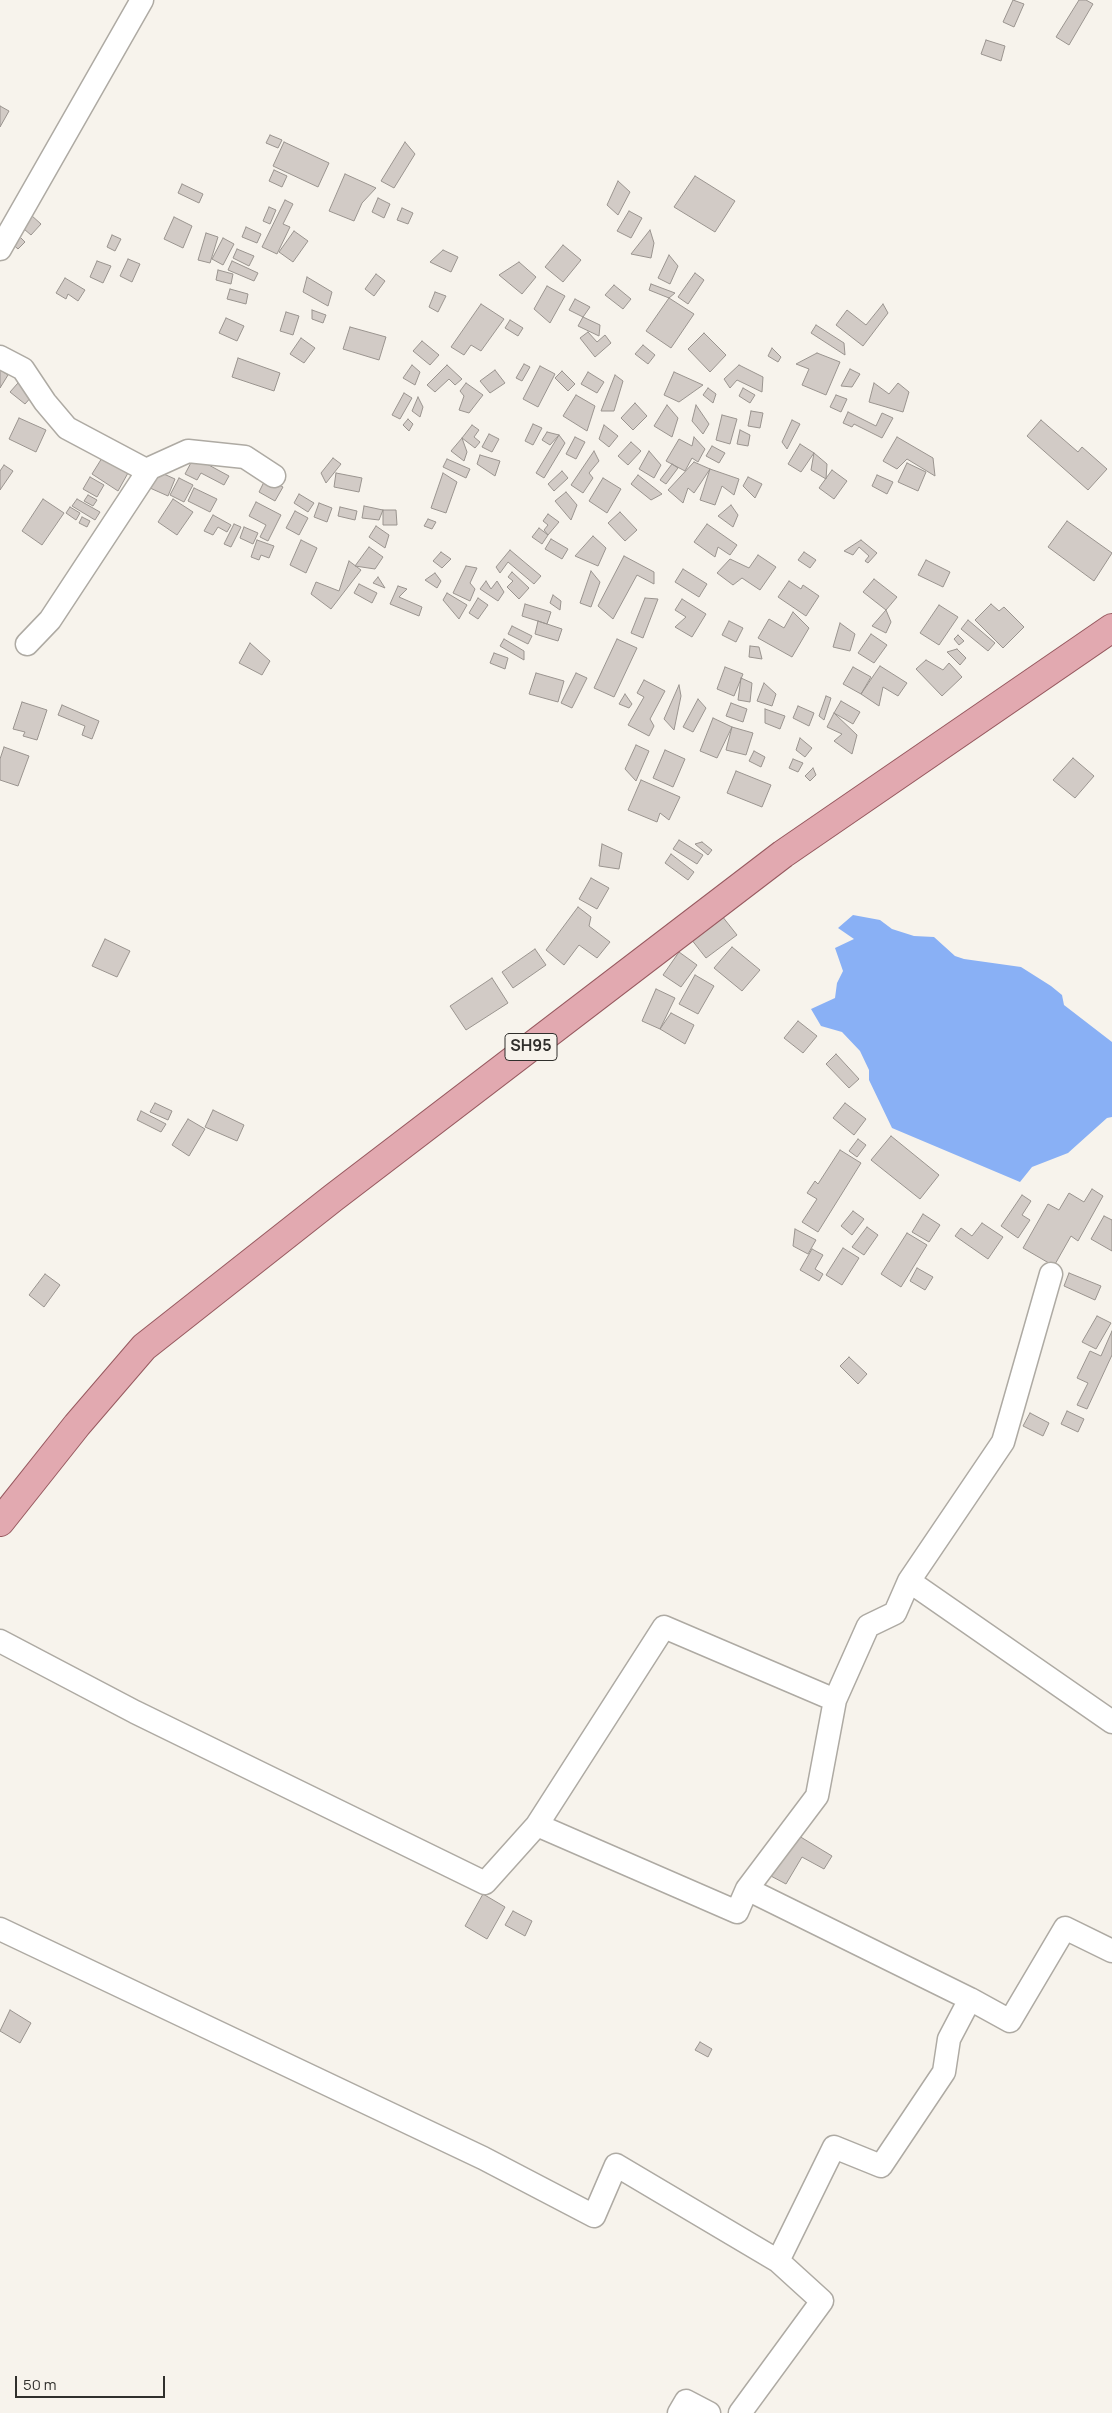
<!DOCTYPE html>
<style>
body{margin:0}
#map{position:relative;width:1112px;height:2413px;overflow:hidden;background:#f7f3ec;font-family:Manrope,sans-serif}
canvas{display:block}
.scale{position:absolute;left:15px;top:2376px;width:150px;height:22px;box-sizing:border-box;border:2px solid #302f2c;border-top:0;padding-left:6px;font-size:15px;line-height:18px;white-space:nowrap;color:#302f2c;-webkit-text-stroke:4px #f7f3ec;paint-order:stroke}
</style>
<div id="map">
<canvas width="1112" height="2413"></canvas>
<div class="scale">50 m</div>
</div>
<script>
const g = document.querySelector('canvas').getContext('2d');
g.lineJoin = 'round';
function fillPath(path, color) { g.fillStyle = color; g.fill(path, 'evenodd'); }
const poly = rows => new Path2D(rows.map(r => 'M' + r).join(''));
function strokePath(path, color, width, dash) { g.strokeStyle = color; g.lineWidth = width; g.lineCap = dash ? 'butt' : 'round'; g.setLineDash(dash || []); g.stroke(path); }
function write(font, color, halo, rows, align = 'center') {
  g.font = font + ' Manrope,sans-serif'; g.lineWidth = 4; g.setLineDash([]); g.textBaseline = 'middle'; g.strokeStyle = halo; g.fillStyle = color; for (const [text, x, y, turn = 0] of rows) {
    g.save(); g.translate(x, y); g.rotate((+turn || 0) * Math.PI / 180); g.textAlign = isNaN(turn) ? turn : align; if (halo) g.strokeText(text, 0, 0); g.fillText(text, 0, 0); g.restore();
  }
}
const water = poly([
 [853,915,880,920,892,929,914,936,934,937,955,956,964,959,1021,967,1051,986,1062,995,1064,1005,1112,1042,1112,1117,1107,1118,1068,1153,1032,1167,1020,1182,892,1128,869,1080,869,1070,860,1051,842,1032,821,1026,811,1009,835,998,837,983,843,971,835,948,854,939,838,928]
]);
const building = poly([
 [1013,0,1024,4,1014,27,1003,22,1013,0],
 [1079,0,1086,0,1093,4,1069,45,1056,37,1079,0],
 [986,40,1005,46,1001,61,981,54,986,40],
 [0,106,9,111,0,127,0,106],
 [270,135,282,140,278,148,266,143,270,135],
 [284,142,329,163,318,187,273,166,284,142],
 [405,142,415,154,394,188,381,181,405,142],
 [274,170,287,176,282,187,269,181,274,170],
 [345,174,376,188,362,203,354,221,329,211,345,174],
 [695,176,735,201,715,232,674,207,695,176],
 [618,181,630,192,618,215,607,205,618,181],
 [182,184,203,194,199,203,178,193,182,184],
 [378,198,390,204,384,218,372,212,378,198],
 [285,200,293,204,283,224,290,227,277,254,262,247,285,200],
 [269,207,276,210,270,224,263,221,269,207],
 [402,208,413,213,408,224,397,220,402,208],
 [629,211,642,218,631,238,617,231,629,211],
 [31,215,41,224,31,235,24,229,19,236,25,242,18,249,8,240,31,215],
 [174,217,192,226,183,248,164,239,174,217],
 [246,227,261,234,257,243,242,237,246,227],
 [650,230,654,243,651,258,631,254,650,230],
 [294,231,308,241,293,262,279,252,294,231],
 [206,233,218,237,210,263,198,260,206,233],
 [112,235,121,239,115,251,107,247,112,235],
 [223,238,234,244,223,265,212,259,223,238],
 [563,245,581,260,563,282,545,267,563,245],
 [237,249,254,256,249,266,233,258,237,249],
 [443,250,458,257,451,272,430,262,443,250],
 [669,255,678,266,670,284,658,278,669,255],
 [128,259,140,264,132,282,120,276,128,259],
 [97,261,111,266,103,283,90,277,97,261],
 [232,261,258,273,254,281,228,270,232,261],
 [519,262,536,277,522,294,499,275,519,262],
 [218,270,233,274,231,284,216,280,218,270],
 [695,273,704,280,688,304,678,297,695,273],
 [376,274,385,281,374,296,365,289,376,274],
 [307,277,332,292,328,306,303,292,307,277],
 [65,278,85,290,78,301,68,294,66,299,56,293,65,278],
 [651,284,675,293,669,298,649,290,651,284],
 [614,285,631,299,623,309,605,295,614,285],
 [547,286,565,296,550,323,534,309,547,286],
 [230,289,248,294,246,304,227,299,230,289],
 [435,292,446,296,438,312,429,307,435,292],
 [669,298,694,314,671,348,646,331,669,298],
 [575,299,590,307,583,317,569,310,575,299],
 [481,304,504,319,481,351,471,345,464,355,451,347,481,304],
 [883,304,888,313,863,346,836,325,847,310,866,325,883,304],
 [312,310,326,315,323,323,312,319,312,310],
 [286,312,299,316,293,335,280,331,286,312],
 [583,317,600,325,599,336,578,326,583,317],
 [226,318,244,326,237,341,219,333,226,318],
 [510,320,523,328,518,336,505,328,510,320],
 [816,325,844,343,845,355,811,333,816,325],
 [350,327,386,337,379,360,343,349,350,327],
 [588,332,597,342,605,335,611,343,595,357,580,338,588,332],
 [704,333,726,355,710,372,688,349,704,333],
 [301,338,315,348,304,363,290,354,301,338],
 [422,341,439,355,430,365,413,351,422,341],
 [643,345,655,355,648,364,635,354,643,345],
 [772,348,781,357,778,362,768,356,772,348],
 [817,353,840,362,826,395,802,385,809,369,796,364,817,353],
 [238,358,280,373,274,391,232,377,238,358],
 [524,364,530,367,522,381,516,378,524,364],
 [412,365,420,372,415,385,403,378,412,365],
 [447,365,462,379,455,385,449,379,435,392,427,385,447,365],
 [739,365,763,377,762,392,737,380,730,388,724,379,739,365],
 [540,366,555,374,538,407,523,399,540,366],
 [850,369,860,374,852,387,841,386,850,369],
 [0,370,8,375,0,388,0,370],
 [495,370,505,383,490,393,480,381,495,370],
 [562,371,575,384,568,391,555,378,562,371],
 [588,372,604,382,597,393,581,384,588,372],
 [674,372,703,385,679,402,664,395,674,372],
 [615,375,623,381,614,411,601,411,615,375],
 [18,383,32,396,25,404,10,392,18,383],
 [466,383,483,395,469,413,459,410,464,396,460,391,466,383],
 [874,383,889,394,898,383,909,392,903,412,869,402,874,383],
 [708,388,716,394,713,403,703,395,708,388],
 [743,388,755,395,750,403,739,396,743,388],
 [404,393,412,398,400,419,392,415,404,393],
 [576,395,595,406,587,431,563,416,576,395],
 [836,395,847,399,841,412,830,407,836,395],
 [418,397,423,407,420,417,412,411,418,397],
 [635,403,647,416,633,430,621,418,635,403],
 [667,405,678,418,672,437,654,426,667,405],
 [696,405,709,424,703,434,692,421,696,405],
 [751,411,763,413,760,428,748,426,751,411],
 [848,412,876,426,882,413,893,418,882,438,854,424,852,427,843,423,848,412],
 [722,415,737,419,730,444,716,440,722,415],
 [19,418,46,430,36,452,9,439,19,418],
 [408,419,413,424,409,431,403,425,408,419],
 [792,420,800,424,787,449,782,442,792,420],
 [1041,420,1078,452,1082,447,1107,469,1088,490,1027,436,1041,420],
 [533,424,542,428,533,445,525,441,533,424],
 [472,425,479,430,474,437,480,442,475,448,462,438,472,425],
 [604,425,618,436,609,447,599,439,604,425],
 [740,430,750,435,748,446,737,444,740,430],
 [547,432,559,435,550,445,542,440,547,432],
 [489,434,499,439,492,452,482,447,489,434],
 [559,435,565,443,544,478,536,473,559,435],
 [575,437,585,442,576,459,566,454,575,437],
 [694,437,705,449,698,462,692,458,685,471,666,461,679,439,692,446,694,437],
 [897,437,933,458,935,476,907,459,897,469,883,461,897,437],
 [462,438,467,452,464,461,451,451,462,438],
 [631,442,641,451,628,465,618,456,631,442],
 [800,444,814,453,801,472,788,464,800,444],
 [712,446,725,453,719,463,706,456,712,446],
 [594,451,599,461,589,473,593,478,583,493,571,485,594,451],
 [649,451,661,465,654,478,639,469,649,451],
 [814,453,827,464,826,479,811,470,814,453],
 [480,455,500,461,495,476,477,464,480,455],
 [194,457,229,476,224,485,201,473,197,480,185,474,194,457],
 [102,458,128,473,118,491,92,474,102,458],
 [333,458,341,464,326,483,321,473,333,458],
 [447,459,470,469,466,478,443,467,447,459],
 [694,462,710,469,694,493,688,488,683,503,668,490,694,462],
 [907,463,926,472,918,491,898,482,907,463],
 [672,464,678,468,666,484,660,480,672,464],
 [4,465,13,471,0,490,0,471,4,465],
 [710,469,739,479,734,495,722,486,715,505,700,500,710,469],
 [832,470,847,481,834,499,819,488,832,470],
 [157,471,175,479,168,496,150,488,157,471],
 [562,471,568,478,554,491,548,484,562,471],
 [336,473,362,478,359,492,334,487,336,473],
 [443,473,457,482,446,513,431,508,443,473],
 [638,475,662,494,651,500,631,484,638,475],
 [877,475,893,482,887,494,872,486,877,475],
 [90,477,104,485,97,497,83,489,90,477],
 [748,477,762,484,755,498,743,486,748,477],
 [179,478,193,485,184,502,170,495,179,478],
 [266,478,283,487,275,501,259,492,266,478],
 [603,478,621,489,607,513,589,501,603,478],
 [194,488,217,499,210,512,188,501,194,488],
 [566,492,577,505,571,520,555,501,566,492],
 [299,494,314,503,308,512,294,503,299,494],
 [88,495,97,500,93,506,84,501,88,495],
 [43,499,64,513,42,545,22,531,43,499],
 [77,499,100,512,95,520,72,506,77,499],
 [173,499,193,512,177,535,158,522,173,499],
 [256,502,281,515,268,541,260,537,266,525,249,516,256,502],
 [319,503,332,508,327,522,314,517,319,503],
 [731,505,738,515,733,527,718,516,731,505],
 [364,506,383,510,379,520,362,518,364,506],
 [70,507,80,513,76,520,66,513,70,507],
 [340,507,357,511,355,520,338,516,340,507],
 [383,510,396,510,397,525,383,525,383,510],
 [295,511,308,518,299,535,286,528,295,511],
 [620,512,637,530,625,541,608,523,620,512],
 [548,514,559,522,548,535,544,530,548,525,543,521,548,514],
 [213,515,231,525,227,532,218,527,213,535,204,531,213,515],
 [82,517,90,521,87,527,79,523,82,517],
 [428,519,436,522,432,529,424,526,428,519],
 [1067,521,1112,553,1094,581,1048,547,1067,521],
 [234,524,241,527,231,547,224,544,234,524],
 [707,524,737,545,730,555,718,547,715,557,694,542,707,524],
 [376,526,389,535,385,548,369,537,376,526],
 [244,527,258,533,253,544,240,538,244,527],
 [539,528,548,535,542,544,532,537,539,528],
 [593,536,606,548,598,566,575,556,593,536],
 [551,539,568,549,562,559,545,549,551,539],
 [257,540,274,546,269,558,261,555,259,560,251,557,257,540],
 [301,540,317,548,306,573,290,565,301,540],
 [861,540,877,553,868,563,865,561,869,556,859,547,853,555,844,551,861,540],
 [369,547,383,557,375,569,355,566,369,547],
 [510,550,541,576,534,584,508,562,500,573,496,567,510,550],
 [441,552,451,559,442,568,433,561,441,552],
 [804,552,816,560,810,568,798,560,804,552],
 [758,555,776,567,760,590,742,578,733,585,717,573,730,559,749,568,758,555],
 [624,556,654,572,654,584,637,575,613,619,598,606,624,556],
 [926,560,950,572,943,587,918,575,926,560],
 [349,561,361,570,331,609,311,594,316,582,339,591,349,561],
 [466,566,477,568,470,583,475,589,470,601,453,593,466,566],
 [683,569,707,584,699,597,675,582,683,569],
 [591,571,600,582,591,607,580,603,591,571],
 [512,572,529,588,519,599,507,587,513,581,508,577,512,572],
 [435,573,441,581,437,588,425,580,435,573],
 [378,577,385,588,373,583,378,577],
 [874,579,897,597,886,610,863,592,874,579],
 [486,581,491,589,497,581,504,592,498,601,480,589,486,581],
 [789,581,801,589,803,585,819,596,806,616,778,597,789,581],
 [359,584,377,593,372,603,354,593,359,584],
 [398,586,407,589,399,597,422,607,419,616,390,604,398,586],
 [447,593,467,605,459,619,443,600,447,593],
 [553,595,561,601,560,610,550,603,553,595],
 [478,598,488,605,478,619,469,613,478,598],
 [645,598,658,599,643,638,631,633,645,598],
 [682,599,706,614,692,637,675,627,686,617,675,610,682,599],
 [525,604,551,612,547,624,522,616,525,604],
 [991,604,999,611,1004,607,1024,627,1003,648,975,620,991,604],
 [939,605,958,617,939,645,920,633,939,605],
 [886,610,891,622,886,633,872,626,886,610],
 [793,612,809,628,792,657,758,638,769,619,784,628,793,612],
 [968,620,995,643,988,651,961,629,968,620],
 [538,621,562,629,558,641,535,634,538,621],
 [729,621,743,628,736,642,722,635,729,621],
 [840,623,855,634,850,651,833,647,840,623],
 [512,626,532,636,528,644,508,634,512,626],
 [871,634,887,645,874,663,858,653,871,634],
 [958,635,964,641,959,645,954,639,958,635],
 [504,639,524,651,524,660,500,646,504,639],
 [617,639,637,648,614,697,594,688,617,639],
 [250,643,270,661,262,675,239,663,250,643],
 [750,646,759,647,762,659,749,657,750,646],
 [957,649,966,658,960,665,947,652,957,649],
 [494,653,508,658,505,669,490,663,494,653],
 [926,660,943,670,949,663,962,677,942,696,916,669,926,660],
 [880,666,907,683,898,696,883,687,879,706,861,694,880,666],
 [725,667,743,674,734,696,717,689,725,667],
 [853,667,871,677,861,694,843,684,853,667],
 [536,673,564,681,558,702,529,694,536,673],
 [576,673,587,678,572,708,561,703,576,673],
 [741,678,752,683,750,702,738,700,741,678],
 [644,680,665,691,650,719,654,726,649,736,628,725,644,697,637,693,644,680],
 [764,683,776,694,772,706,757,701,764,683],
 [679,685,681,696,674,730,664,719,679,685],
 [625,694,632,704,629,708,619,704,625,694],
 [826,696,831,698,824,720,819,716,826,696],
 [698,699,706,708,693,732,683,727,698,699],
 [841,701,860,712,853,724,834,713,841,701],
 [22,702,47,710,37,740,23,736,25,732,13,729,22,702],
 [731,703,747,709,743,722,726,716,731,703],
 [62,705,99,721,92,739,82,735,85,726,58,715,62,705],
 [798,706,814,713,809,726,793,718,798,706],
 [765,709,785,716,780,729,765,723,765,709],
 [834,713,857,735,852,754,834,741,842,734,827,727,834,713],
 [713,718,732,727,717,758,700,751,713,718],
 [732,727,753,733,746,755,726,750,732,727],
 [800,738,812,748,805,757,796,750,800,738],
 [636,745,649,751,636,781,625,769,636,745],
 [4,747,29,756,18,786,0,780,0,759,4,747],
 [665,750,685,759,673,787,653,778,665,750],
 [754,751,765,757,761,767,749,761,754,751],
 [1073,758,1094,776,1075,798,1053,780,1073,758],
 [793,759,803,763,798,772,789,768,793,759],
 [813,768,816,775,810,781,805,776,813,768],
 [736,771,771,785,762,807,727,793,736,771],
 [641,780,680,797,669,820,660,813,657,822,628,810,641,780],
 [679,840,703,855,697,864,673,849,679,840],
 [702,842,712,850,708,855,695,844,702,842],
 [602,844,622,853,619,869,599,866,602,844],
 [671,854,694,872,688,880,665,863,671,854],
 [591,878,609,888,597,909,579,899,591,878],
 [578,907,591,917,589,926,610,942,597,958,579,945,564,965,546,950,578,907],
 [722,916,737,935,706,958,691,939,722,916],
 [105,939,130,951,117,977,92,966,105,939],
 [732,947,760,970,742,991,714,968,732,947],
 [535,949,546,965,513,988,502,972,535,949],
 [679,952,697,965,681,987,663,975,679,952],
 [695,975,714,986,698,1014,679,1004,695,975],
 [492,978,508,1003,466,1030,450,1006,492,978],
 [656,989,675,998,660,1029,642,1021,656,989],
 [671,1013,694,1025,685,1044,660,1029,671,1013],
 [798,1021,817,1036,803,1053,784,1038,798,1021],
 [836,1054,859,1079,849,1088,826,1064,836,1054],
 [155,1103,172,1111,168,1120,150,1112,155,1103],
 [845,1103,866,1119,854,1135,833,1118,845,1103],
 [213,1110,244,1125,237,1141,205,1127,213,1110],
 [141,1111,166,1124,161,1132,137,1120,141,1111],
 [188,1119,205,1129,189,1156,172,1145,188,1119],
 [891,1136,939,1175,920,1199,871,1160,891,1136],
 [858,1139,866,1145,857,1157,849,1151,858,1139],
 [840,1150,861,1163,818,1232,802,1222,817,1199,807,1193,815,1181,818,1184,840,1150],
 [1092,1189,1103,1196,1078,1241,1071,1236,1054,1266,1023,1248,1048,1204,1059,1210,1069,1193,1084,1202,1092,1189],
 [1022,1195,1031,1201,1022,1215,1030,1220,1018,1238,1001,1226,1022,1195],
 [853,1211,864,1219,852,1235,841,1226,853,1211],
 [923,1214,940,1225,929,1242,912,1232,923,1214],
 [1104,1216,1112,1220,1112,1251,1091,1239,1104,1216],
 [982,1223,1003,1237,988,1259,955,1236,961,1228,972,1236,982,1223],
 [867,1227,878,1235,864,1255,852,1247,867,1227],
 [795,1229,816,1240,808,1254,793,1246,795,1229],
 [907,1233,927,1245,901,1287,881,1274,907,1233],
 [843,1248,859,1258,842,1285,826,1275,843,1248],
 [812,1249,823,1255,815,1269,823,1274,819,1281,800,1270,812,1249],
 [917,1268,933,1277,925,1290,910,1281,917,1268],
 [1069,1273,1101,1286,1095,1300,1064,1286,1069,1273],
 [45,1274,60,1285,44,1307,29,1295,45,1274],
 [1097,1316,1111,1323,1096,1349,1082,1342,1097,1316],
 [1112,1331,1112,1355,1087,1409,1077,1405,1088,1383,1077,1378,1090,1351,1101,1356,1112,1331],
 [849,1357,867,1374,858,1384,840,1366,849,1357],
 [1067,1411,1084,1419,1078,1432,1061,1424,1067,1411],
 [1030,1413,1049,1423,1043,1436,1023,1426,1030,1413],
 [794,1833,832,1856,824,1869,802,1857,786,1884,769,1875,794,1833],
 [483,1894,505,1907,487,1939,465,1926,483,1894],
 [513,1911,532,1921,525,1936,505,1925,513,1911],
 [10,2010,31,2023,20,2043,0,2031,10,2010],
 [700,2042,712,2049,708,2057,695,2050,700,2042]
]);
const minor = poly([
 [0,249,142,0],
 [0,357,23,369,45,402,67,428,146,470,188,451,245,457,274,476],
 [27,644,50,620,150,468],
 [1051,1274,1003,1442,909,1581,1112,1722],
 [0,1641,135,1712,485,1883,537,1825,737,1912,747,1889,970,1999],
 [537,1825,664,1627,835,1700],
 [747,1889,817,1796,835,1700,868,1626,895,1613,909,1581],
 [0,1929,483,2158,594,2216,616,2165,778,2261],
 [679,2413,686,2401,709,2413],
 [740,2413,822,2301,778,2261,834,2147,881,2166,944,2072,949,2039,970,1999,1010,2021,1065,1928,1112,1951]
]);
const major = poly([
 [0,1522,77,1425,144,1347,333,1198,783,854,1112,628]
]);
const shields = [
 [531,1047,52]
];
const shieldNames = [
 ["SH95",531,1047]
];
fillPath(water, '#89b0f5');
fillPath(building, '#d2cbc6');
strokePath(building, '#9a948f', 1);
strokePath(minor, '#aeaaa3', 25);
strokePath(major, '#97595f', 30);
strokePath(minor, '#fff', 22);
strokePath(major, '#e2a9b0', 28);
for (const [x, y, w] of shields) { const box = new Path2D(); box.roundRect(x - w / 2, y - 13.5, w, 27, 4); g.fillStyle = '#f7f3ec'; g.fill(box); strokePath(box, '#302f2c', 1); }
write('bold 16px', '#302f2c', null, shieldNames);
</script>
